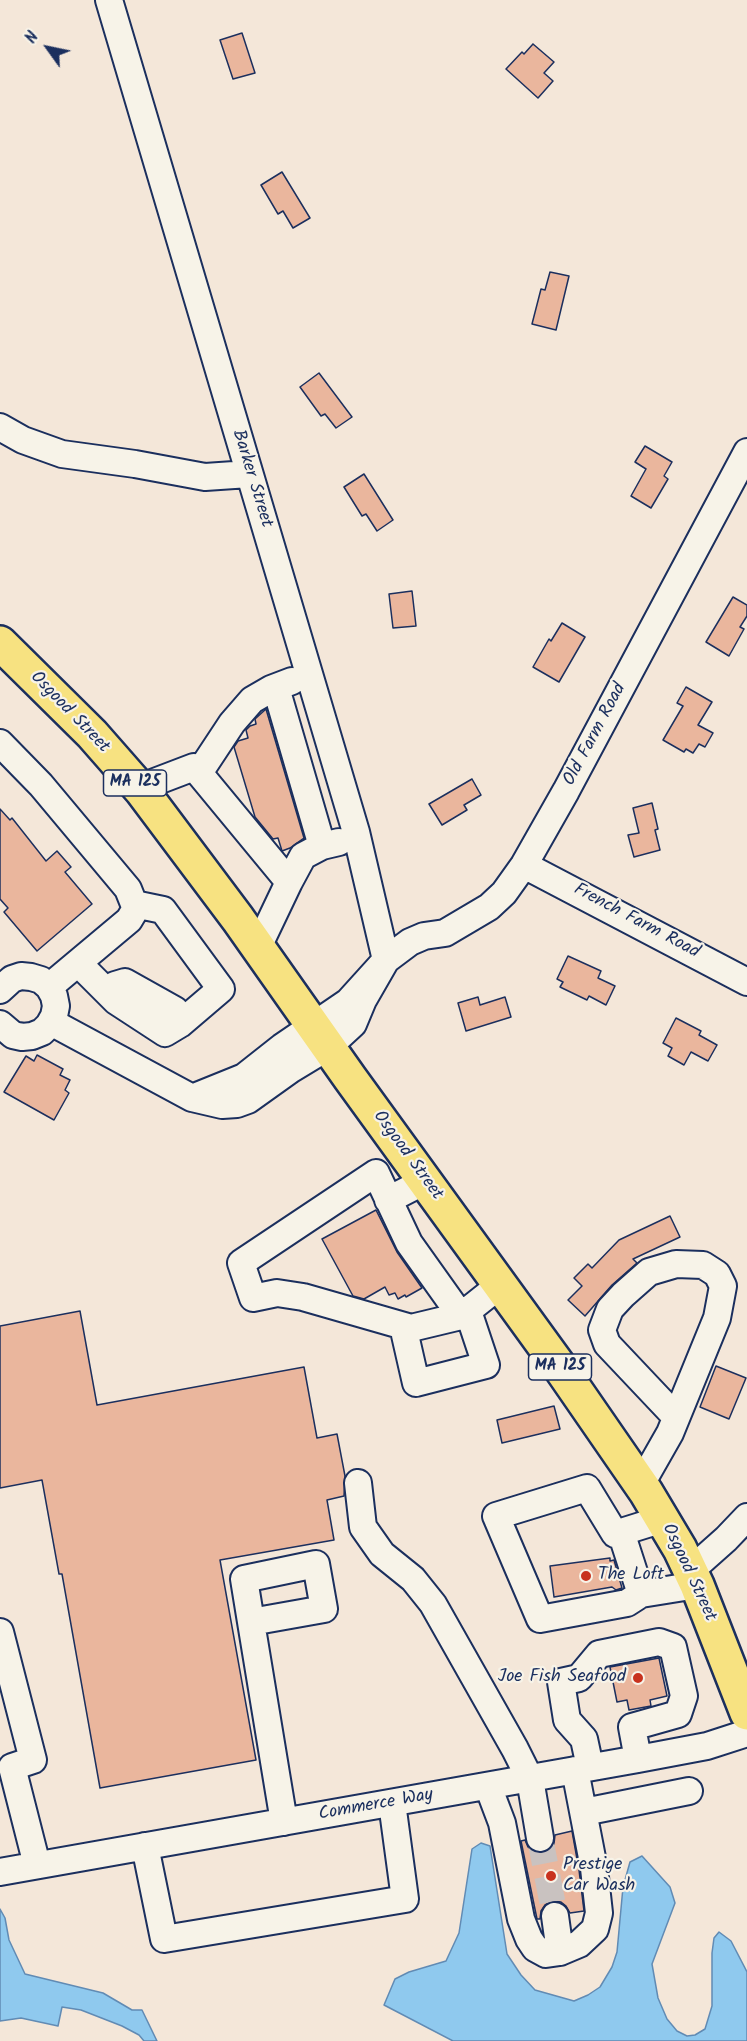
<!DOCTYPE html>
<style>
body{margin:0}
#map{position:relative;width:747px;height:2041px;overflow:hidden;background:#f4e7d9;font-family:Kalam,sans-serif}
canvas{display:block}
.north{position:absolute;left:18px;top:18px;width:60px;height:60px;-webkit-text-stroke:4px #f7f3e8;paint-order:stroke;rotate:303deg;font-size:16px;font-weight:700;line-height:24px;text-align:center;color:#1b2f5e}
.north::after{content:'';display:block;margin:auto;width:21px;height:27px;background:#1b2f5e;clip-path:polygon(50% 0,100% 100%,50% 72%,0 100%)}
</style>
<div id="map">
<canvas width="747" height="2041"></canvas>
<div class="north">N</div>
</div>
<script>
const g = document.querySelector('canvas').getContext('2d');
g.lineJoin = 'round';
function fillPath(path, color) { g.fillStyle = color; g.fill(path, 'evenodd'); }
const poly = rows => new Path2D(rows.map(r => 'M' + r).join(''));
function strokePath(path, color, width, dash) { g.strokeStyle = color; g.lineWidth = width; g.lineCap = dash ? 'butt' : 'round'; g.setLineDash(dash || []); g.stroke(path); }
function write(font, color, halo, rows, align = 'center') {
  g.font = font + ' Kalam,sans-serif'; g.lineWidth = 4.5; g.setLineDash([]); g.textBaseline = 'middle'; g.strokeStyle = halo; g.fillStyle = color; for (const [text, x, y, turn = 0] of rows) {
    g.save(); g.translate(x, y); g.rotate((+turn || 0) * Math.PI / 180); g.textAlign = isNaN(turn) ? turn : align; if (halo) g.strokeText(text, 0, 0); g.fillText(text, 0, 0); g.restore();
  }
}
const water = poly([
 [481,1843,490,1846,507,1954,521,1975,535,1990,574,2001,588,1995,600,1987,612,1967,617,1952,623,1887,630,1862,642,1856,670,1887,675,1903,652,1964,658,1998,667,2019,677,2031,687,2036,695,2035,705,2029,712,2006,712,1953,714,1938,719,1932,731,1941,747,1972,747,2041,453,2041,384,2005,395,1979,409,1972,446,1961,459,1933,472,1849,481,1843],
 [0,1909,5,1918,9,1940,25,1974,103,1993,132,2010,142,2010,157,2041,144,2041,139,2035,122,2026,81,2010,62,2007,58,2026,21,2018,0,2021,0,1909]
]);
const building = poly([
 [242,33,255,73,233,79,220,40,242,33],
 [533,44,554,62,544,73,553,81,538,98,506,69,522,52,524,54,533,44],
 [282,172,310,218,293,228,283,211,278,214,261,185,282,172],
 [550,272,569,276,556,330,532,324,541,289,545,290,550,272],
 [319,373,352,417,336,428,325,414,321,416,300,387,319,373],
 [645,446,672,462,664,476,668,479,651,508,631,496,646,469,635,462,645,446],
 [364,474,393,520,377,531,366,514,362,516,344,487,364,474],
 [412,591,416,626,393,628,389,594,412,591],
 [733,597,747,605,747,616,740,627,744,629,729,656,706,642,733,597],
 [562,623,585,637,559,682,533,667,549,639,551,641,562,623],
 [686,687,712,702,698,725,713,733,705,747,699,744,693,753,686,749,684,752,663,740,683,706,677,703,686,687],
 [266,709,304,838,290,848,282,851,278,838,273,839,255,817,234,747,238,741,248,738,246,730,250,726,256,724,255,719,266,709],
 [472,779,481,795,464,805,467,810,442,825,429,804,472,779],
 [652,803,658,829,655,830,660,850,634,857,628,835,639,833,633,808,652,803],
 [0,809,10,820,12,818,46,861,57,851,71,867,65,872,92,904,37,951,4,912,8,908,0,899,0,809],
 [568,956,601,971,598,978,615,986,606,1005,589,996,587,1000,560,987,563,982,557,979,568,956],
 [478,997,480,1005,505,997,511,1017,466,1031,458,1003,478,997],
 [676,1018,701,1031,699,1035,717,1045,708,1061,691,1052,684,1065,668,1056,672,1048,663,1043,676,1018],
 [37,1055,63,1069,60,1075,70,1080,65,1090,69,1093,54,1120,4,1092,26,1056,34,1061,37,1055],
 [376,1210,397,1252,422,1288,406,1297,405,1295,398,1299,395,1293,389,1295,385,1287,364,1299,353,1296,322,1239,376,1210],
 [670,1216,680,1237,633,1259,637,1263,612,1285,585,1316,568,1300,582,1286,574,1278,588,1264,592,1268,619,1240,670,1216],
 [80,1311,97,1405,304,1367,317,1438,337,1434,345,1476,344,1496,327,1500,334,1540,220,1560,256,1760,100,1788,62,1574,59,1574,42,1480,0,1488,0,1326,80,1311],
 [716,1366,746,1378,729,1419,700,1407,716,1366],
 [554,1406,560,1429,502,1443,497,1420,554,1406],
 [610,1558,610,1561,614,1560,622,1588,616,1590,612,1587,554,1597,550,1566,610,1558],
 [659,1658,667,1696,650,1700,651,1706,629,1710,627,1700,617,1702,610,1667,659,1658],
 [572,1831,579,1870,584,1911,570,1913,566,1906,561,1902,552,1901,545,1905,541,1911,540,1919,537,1919,521,1841,525,1840,528,1847,534,1852,543,1853,549,1850,554,1844,555,1835,572,1831]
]);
const minorTunnel = poly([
 [540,1838,555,1916]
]);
const minor = poly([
 [0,427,23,440,62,454,135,464,205,477,249,474],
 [276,688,322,846],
 [0,743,41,785,128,889,134,904,135,910,129,920,49,987],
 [199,773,232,723,252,700,271,689,292,681],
 [139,788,194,767,289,882,258,947],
 [524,865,747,982],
 [289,882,303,856,322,846,339,842],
 [78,963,116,1001,165,1033,180,1024,221,989,163,910,134,904],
 [115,985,125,982,175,1010],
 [0,990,12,979,21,976,31,977,41,980,49,987,54,996,56,1006,54,1016,49,1025,42,1032,32,1036,22,1037,13,1035,0,1024],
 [51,1022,192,1098,222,1105,237,1104,248,1100,290,1070,328,1047,353,1024,363,1000,386,960,356,832,109,0],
 [192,1098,244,1077,282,1047,348,1002,386,960,410,942,424,936,445,933,489,907,504,893,524,865,566,791,747,452],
 [388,1200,425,1181],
 [461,1316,411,1328,303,1297,277,1293,253,1298,241,1263,376,1173,409,1243,461,1316,500,1285],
 [403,1326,416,1383,486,1365,468,1311],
 [358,1483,363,1527,382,1554,413,1579,433,1604,515,1749,530,1779,540,1838],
 [641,1484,670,1433,717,1318,723,1286,717,1274,703,1265,676,1264,649,1272,623,1295,610,1309,602,1330,607,1344,676,1417],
 [663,1519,615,1534,587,1488,496,1516,540,1619,627,1603,641,1594,697,1585],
 [621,1532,641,1594],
 [690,1571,726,1539,747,1517],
 [251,1622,324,1609,316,1564,244,1579,251,1622,284,1822],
 [0,1632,33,1760,12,1767,37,1865],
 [590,1767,584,1739,567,1720,561,1682,579,1678,599,1654,659,1642,673,1647,684,1696,678,1714,632,1727,638,1759],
 [488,1786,502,1823,521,1919,529,1939,535,1948,546,1954,560,1952,579,1944,595,1929,599,1913,594,1868,575,1770],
 [584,1812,689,1791],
 [145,1846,164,1939,405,1899,392,1803],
 [0,1872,638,1759,707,1746,747,1733],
 [555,1916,560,1952]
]);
const highway = poly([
 [0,643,92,734,142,791,238,919,350,1078,559,1366,646,1492,680,1549,697,1585,747,1713]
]);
const markers = [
 [586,1576,6,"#c8321e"],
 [638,1678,6,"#c8321e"],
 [551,1876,6,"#c8321e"]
];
const shields = [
 [135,783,63],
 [560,1367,63]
];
const shieldNames = [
 ["MA 125",135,783],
 ["MA 125",560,1367]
];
const streetNames = [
 ["Barker Street",251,479,73],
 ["Osgood Street",69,713,46],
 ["Old Farm Road",596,735,-62],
 ["French Farm Road",636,922,28],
 ["Osgood Street",407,1156,54],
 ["Osgood Street",688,1573,65],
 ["Commerce Way",376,1806,-10]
];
const poiNames = [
 ["The Loft",598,1576],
 ["Joe Fish Seafood",626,1678,"right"],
 ["Prestige",563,1866],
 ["Car Wash",563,1887]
];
fillPath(water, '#8fc9ee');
strokePath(water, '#618bb4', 1.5);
fillPath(building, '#eab69d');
strokePath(building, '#1b2f5e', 1.5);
strokePath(minorTunnel, '#c9c2c0', 26, [26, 13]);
strokePath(minor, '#1b2f5e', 30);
strokePath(highway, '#1b2f5e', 38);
strokePath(minor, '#f7f3e8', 26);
strokePath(highway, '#f7e281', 33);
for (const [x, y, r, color] of markers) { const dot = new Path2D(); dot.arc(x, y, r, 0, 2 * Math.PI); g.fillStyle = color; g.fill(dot); strokePath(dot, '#f7f3e8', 2); }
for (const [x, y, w] of shields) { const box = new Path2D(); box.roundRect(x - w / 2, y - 13, w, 26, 4.5); g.fillStyle = '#f7f3e8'; g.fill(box); strokePath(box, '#1b2f5e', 1.5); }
write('bold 16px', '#1b2f5e', null, shieldNames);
write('18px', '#1b2f5e', '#f7f3e8', streetNames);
write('18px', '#1b2f5e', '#f7f3e8', poiNames, 'left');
</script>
